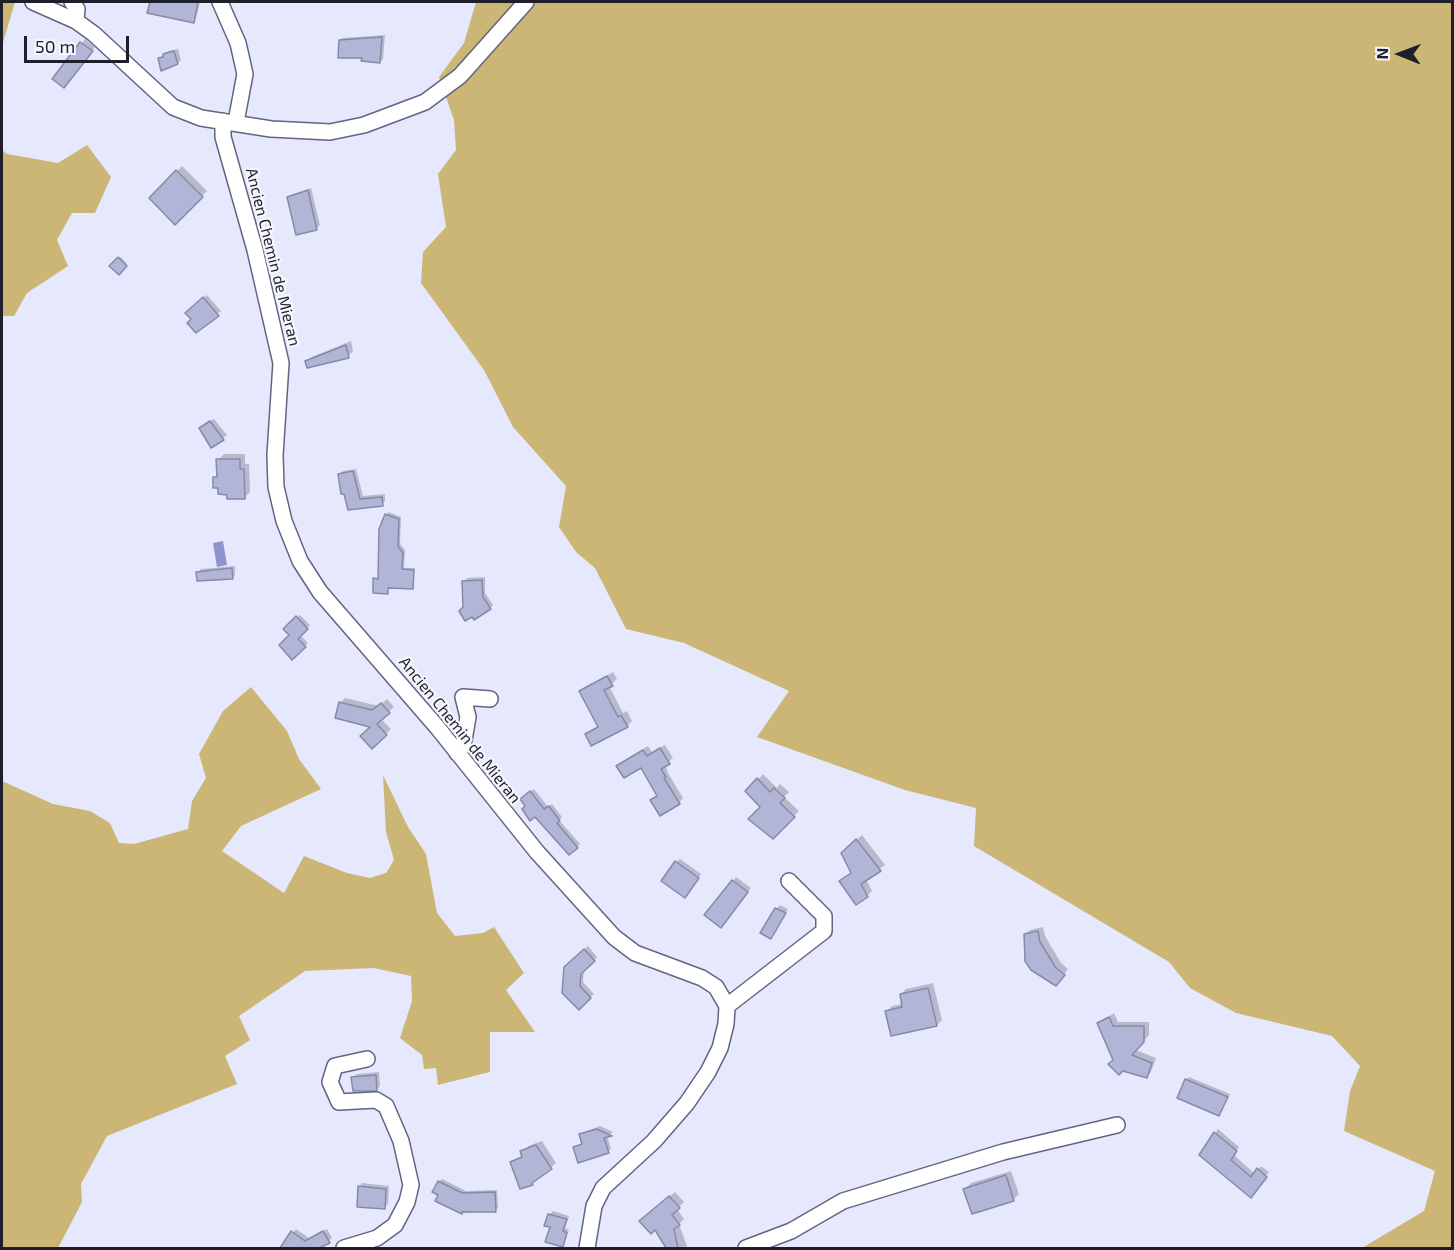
<!DOCTYPE html>
<style>
body{margin:0}
#map{position:relative;width:1454px;height:1250px;overflow:hidden;background:#e6e8fd;font-family:"Exo 2",sans-serif}
canvas{display:block}
.frame{position:absolute;inset:0;border:3px solid #1e1f2b;pointer-events:none}
.north{position:absolute;left:1370px;top:24px;width:60px;height:60px;-webkit-text-stroke:4px #f6f6fd;paint-order:stroke;rotate:271deg;font-size:16px;font-weight:700;line-height:24px;text-align:center;color:#1e1f2b}
.north::after{content:'';display:block;margin:auto;width:21px;height:27px;background:#1e1f2b;clip-path:polygon(50% 0,100% 100%,50% 72%,0 100%)}
.scale{position:absolute;left:24px;top:36px;width:105px;height:27px;box-sizing:border-box;border:3px solid #1e1f2b;border-top:0;padding-left:8px;font-size:18px;line-height:21px;white-space:nowrap;color:#1e1f2b;-webkit-text-stroke:4px #f6f6fd;paint-order:stroke}
</style>
<div id="map">
<canvas width="1454" height="1250"></canvas>
<div class="frame"></div>
<div class="north">N</div>
<div class="scale">50 m</div>
</div>
<script>
const g = document.querySelector('canvas').getContext('2d');
g.lineJoin = 'round';
function fillPath(path, color) { g.fillStyle = color; g.fill(path, 'evenodd'); }
const poly = rows => new Path2D(rows.map(r => 'M' + r).join(''));
function strokePath(path, color, width, dash) { g.strokeStyle = color; g.lineWidth = width; g.lineCap = dash ? 'butt' : 'round'; g.setLineDash(dash || []); g.stroke(path); }
function write(font, color, halo, rows, align = 'center') {
  g.font = font + ' "Exo 2",sans-serif'; g.lineWidth = 4.5; g.setLineDash([]); g.textBaseline = 'middle'; g.strokeStyle = halo; g.fillStyle = color; for (const [text, x, y, turn = 0] of rows) {
    g.save(); g.translate(x, y); g.rotate((+turn || 0) * Math.PI / 180); g.textAlign = isNaN(turn) ? turn : align; if (halo) g.strokeText(text, 0, 0); g.fillText(text, 0, 0); g.restore();
  }
}
const forest = poly([
 [2,2,15,2,2,46],
 [476,2,1452,2,1452,1248,1362,1248,1424,1211,1435,1171,1344,1131,1350,1091,1360,1066,1332,1036,1236,1013,1190,988,1169,962,974,846,976,808,905,790,757,737,789,691,684,643,626,629,595,568,576,552,559,527,566,486,513,427,484,370,421,283,423,252,446,227,438,174,456,150,454,120,439,77,464,43],
 [87,145,111,177,95,213,72,213,57,240,68,266,27,293,14,316,2,316,2,150,7,154,58,163],
 [251,687,287,731,299,759,321,789,241,826,222,851,284,893,304,856,347,873,370,878,386,873,394,860,386,832,383,775,408,827,426,854,437,913,455,936,483,933,494,927,524,973,506,990,535,1032,490,1032,490,1072,438,1085,436,1068,424,1069,422,1055,400,1038,412,1001,411,976,374,968,305,971,239,1016,250,1040,225,1056,237,1084,107,1136,81,1184,82,1202,58,1248,2,1248,2,781,53,804,90,811,110,823,119,843,134,844,188,829,192,801,206,778,199,754,223,711]
]);
const water = poly([
 [223,541,227,565,217,567,213,543]
]);
const shadow = poly([
 [152,2,200,2,196,18,193,21,149,12],
 [385,35,383,59,380,62,340,41,343,38],
 [85,39,95,47,67,83,54,79],
 [178,49,181,60,178,63,159,59,168,51],
 [182,166,207,191,175,223,151,198],
 [311,188,320,225,316,229,288,198],
 [121,257,127,264,118,273,111,266],
 [207,295,221,311,196,331,193,319,187,313],
 [351,341,353,351,348,356,306,362,312,357],
 [214,419,227,435,212,446,204,425],
 [224,454,245,454,245,464,249,464,250,492,245,497,229,493,219,486,215,477,218,474,218,460],
 [356,469,363,496,385,494,385,501,382,504,350,509,339,474,343,471],
 [388,512,401,517,400,544,405,550,404,568,415,568,412,588,390,587,387,593,375,579,380,577],
 [235,566,235,575,232,578,198,572,201,569],
 [485,577,485,593,493,605,490,608,465,607,464,581,467,578],
 [300,615,310,625,300,635,308,643,292,658,291,635,285,629],
 [613,672,617,679,609,686,623,713,627,711,632,721,627,726,587,734,598,726,581,691],
 [345,698,379,706,387,699,394,707,381,719,391,729,386,734,340,703],
 [665,745,673,758,665,764,668,773,683,798,679,803,652,801,658,795,641,766,622,762,648,746,652,752],
 [763,774,777,788,780,784,789,792,784,797,799,811,772,837,762,807,747,791],
 [534,789,548,807,552,804,562,817,559,820,580,844,570,853,527,805,525,796],
 [862,835,885,865,866,879,872,891,867,896,841,881,852,872,848,848],
 [680,859,701,874,688,893,676,862],
 [736,877,751,888,724,922,733,881],
 [780,905,788,909,771,938,776,909],
 [1043,927,1045,936,1061,963,1068,969,1060,980,1025,935,1030,930],
 [588,946,597,957,584,970,583,982,594,994,579,1007,565,968],
 [933,983,942,1020,937,1025,887,1011,892,1006,903,1004,901,994,906,989],
 [1114,1013,1118,1022,1149,1022,1149,1035,1136,1050,1156,1058,1151,1072,1146,1077,1099,1023],
 [379,1072,380,1086,377,1089,353,1077,357,1074],
 [1189,1077,1230,1094,1221,1111,1186,1080],
 [600,1126,613,1132,607,1136,611,1149,608,1151,575,1147,584,1143,581,1135,584,1132],
 [1218,1129,1239,1147,1234,1155,1255,1174,1261,1166,1269,1172,1254,1192,1201,1155],
 [542,1141,556,1163,532,1184,511,1163,523,1155,528,1146],
 [1011,1171,1019,1194,1013,1200,965,1189,971,1183],
 [442,1179,466,1191,497,1190,498,1208,495,1211,462,1213,440,1194,439,1182],
 [362,1183,389,1186,388,1204,384,1207,359,1187],
 [675,1192,684,1202,677,1209,684,1219,679,1224,687,1246,684,1248,666,1248,647,1215],
 [553,1211,569,1216,565,1228,569,1230,562,1246,552,1226,550,1214],
 [296,1229,309,1238,327,1229,332,1238,318,1248,288,1248,284,1245]
]);
const building = poly([
 [150,2,198,2,194,23,147,13,150,2],
 [382,37,380,63,361,61,362,58,338,58,339,40,382,37],
 [80,42,93,51,64,88,52,79,80,42],
 [174,51,178,64,161,71,158,58,163,57,163,54,174,51],
 [176,170,203,197,175,225,149,198,176,170],
 [308,190,317,230,296,235,287,197,308,190],
 [118,257,127,266,119,275,109,266,118,257],
 [203,297,219,316,196,333,187,323,191,319,185,313,203,297],
 [346,345,349,358,307,368,305,361,346,345],
 [210,421,224,440,211,448,199,428,210,421],
 [216,459,240,459,240,469,244,469,245,499,227,499,227,495,218,494,218,488,213,488,213,477,217,477,216,459],
 [353,471,360,499,382,497,383,506,348,510,344,494,341,494,338,474,353,471],
 [385,514,399,519,398,546,403,553,402,569,414,570,413,589,388,588,388,594,373,593,373,578,378,579,379,529,385,514],
 [232,568,233,579,197,581,196,572,232,568],
 [482,580,483,597,491,609,474,620,472,617,465,621,459,611,463,607,462,581,482,580],
 [296,616,308,629,298,639,306,647,292,660,279,645,289,635,283,629,296,616],
 [607,676,613,686,604,690,618,717,621,715,628,727,591,746,585,734,598,727,579,691,607,676],
 [339,702,372,710,381,703,390,713,377,724,387,735,372,749,360,736,370,727,335,718,339,702],
 [660,748,670,764,661,769,666,777,664,778,680,804,660,816,650,800,657,796,641,768,624,778,616,766,643,750,647,756,660,748],
 [757,778,770,792,774,788,785,798,780,803,795,817,773,839,748,819,760,807,745,791,757,778],
 [530,791,544,809,549,806,560,821,557,823,578,848,569,855,535,817,530,821,522,809,525,806,520,799,530,791],
 [856,839,881,871,861,884,868,897,856,905,839,881,851,873,841,853,856,839],
 [675,861,699,878,685,898,661,881,675,861],
 [732,880,748,892,721,928,704,915,732,880],
 [775,908,786,913,771,939,760,933,775,908],
 [1038,931,1040,942,1056,968,1065,975,1056,986,1031,970,1025,961,1024,934,1038,931],
 [584,949,595,961,581,974,580,986,591,998,579,1010,562,993,564,967,584,949],
 [928,988,937,1026,891,1036,885,1011,902,1007,900,994,928,988],
 [1109,1017,1113,1026,1144,1026,1144,1042,1132,1055,1152,1063,1147,1078,1123,1071,1119,1075,1108,1064,1113,1060,1097,1023,1109,1017],
 [376,1075,377,1091,353,1091,351,1077,376,1075],
 [1185,1079,1228,1097,1219,1116,1177,1098,1185,1079],
 [597,1129,612,1136,604,1138,609,1153,578,1163,573,1147,582,1144,579,1134,597,1129],
 [1214,1132,1237,1151,1231,1160,1251,1177,1257,1168,1267,1177,1251,1198,1199,1155,1214,1132],
 [536,1145,552,1169,532,1183,533,1185,520,1189,510,1162,522,1157,520,1151,536,1145],
 [1006,1175,1014,1201,972,1214,963,1189,1006,1175],
 [438,1181,462,1193,495,1192,496,1212,462,1212,462,1214,435,1201,438,1195,432,1192,438,1181],
 [358,1186,386,1189,385,1209,357,1207,358,1186],
 [669,1196,680,1208,672,1215,680,1225,674,1229,678,1248,666,1248,655,1230,651,1234,639,1221,669,1196],
 [548,1214,567,1219,563,1231,567,1233,563,1247,545,1242,550,1227,544,1226,548,1214],
 [291,1231,305,1241,323,1231,330,1243,319,1248,280,1248,291,1231]
]);
const minor = poly([
 [33,2,76,21,94,34,173,107,201,118,271,129,330,132,364,125,425,102,460,76,526,2],
 [72,2,77,9,76,21],
 [220,2,238,43,245,74,236,122],
 [223,121,223,137,255,250,281,363,275,455,276,487,284,521,300,561,320,592,437,727,537,852,614,937,635,953,702,978,716,987,727,1006,726,1024,720,1048,708,1072,687,1103,654,1141,603,1188,594,1206,587,1248],
 [457,753,463,746,468,717,463,697,490,699],
 [727,1006,824,931,824,916,789,881],
 [344,1248,377,1238,395,1225,407,1202,411,1185,401,1141,386,1106,376,1100,339,1102,330,1082,335,1066,367,1059],
 [746,1248,791,1231,843,1201,1003,1152,1117,1125]
]);
const streetNames = [
 ["Ancien Chemin de Mieran",273,257,76],
 ["Ancien Chemin de Mieran",460,730,51]
];
fillPath(forest, '#cbb676');
fillPath(water, '#8f93cd');
fillPath(shadow, '#0003');
fillPath(building, '#b2b6d6');
strokePath(building, '#8689a8', 1.5);
strokePath(minor, '#626481', 18);
strokePath(minor, '#fff', 15);
write('16px', '#1e1f2b', '#f6f6fd', streetNames);
</script>
